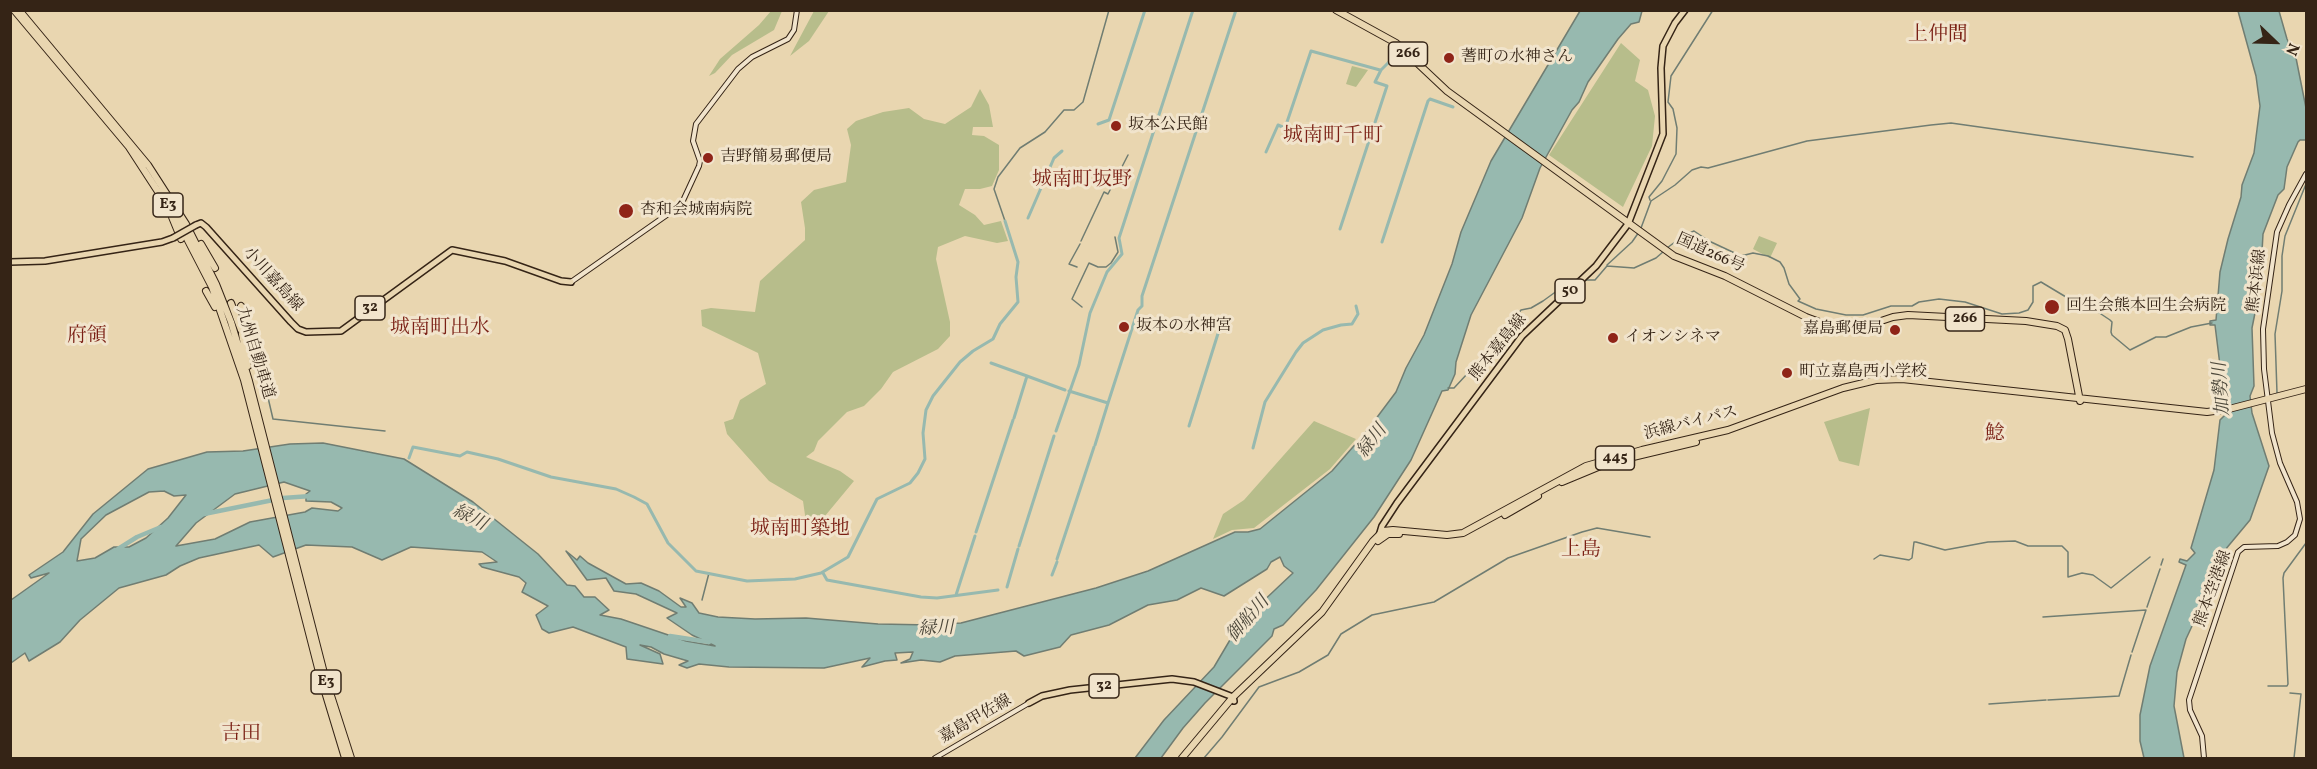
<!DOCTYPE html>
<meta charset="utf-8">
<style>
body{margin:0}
#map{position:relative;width:2317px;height:769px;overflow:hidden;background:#e9d6b0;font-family:Vollkorn,serif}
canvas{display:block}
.frame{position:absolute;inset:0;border:12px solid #352416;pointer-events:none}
.north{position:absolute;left:2245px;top:12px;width:60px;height:60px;-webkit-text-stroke:4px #f1e4cc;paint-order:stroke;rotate:113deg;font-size:16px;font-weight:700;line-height:24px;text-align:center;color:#352416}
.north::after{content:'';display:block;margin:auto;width:21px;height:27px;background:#352416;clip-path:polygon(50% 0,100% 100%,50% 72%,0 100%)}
</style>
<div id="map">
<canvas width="2317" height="769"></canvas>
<div class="frame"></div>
<div class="north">N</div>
</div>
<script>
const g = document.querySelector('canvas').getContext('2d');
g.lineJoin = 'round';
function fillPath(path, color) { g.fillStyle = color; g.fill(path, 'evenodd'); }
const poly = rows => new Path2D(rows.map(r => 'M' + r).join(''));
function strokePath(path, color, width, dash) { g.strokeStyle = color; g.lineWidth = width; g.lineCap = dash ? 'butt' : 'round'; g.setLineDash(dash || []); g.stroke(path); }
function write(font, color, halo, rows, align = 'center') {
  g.font = font + ' Vollkorn,"Noto Serif JP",serif'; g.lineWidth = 6; g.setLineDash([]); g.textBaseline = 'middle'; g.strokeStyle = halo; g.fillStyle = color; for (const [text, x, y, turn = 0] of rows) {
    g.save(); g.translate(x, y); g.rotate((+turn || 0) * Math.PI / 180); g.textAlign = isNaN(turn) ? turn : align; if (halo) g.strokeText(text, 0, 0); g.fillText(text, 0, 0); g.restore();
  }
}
const green = poly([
 [771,11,782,11,774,30,732,55,715,73,709,76,720,59,759,25],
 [814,11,829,11,809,41,790,56],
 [1621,43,1640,60,1635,81,1648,90,1655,116,1652,146,1623,207,1549,155],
 [1352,66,1368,70,1356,87,1346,84],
 [980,89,989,105,993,127,973,127,972,135,984,136,999,145,999,170,992,186,980,189,965,189,959,205,975,215,984,225,1001,221,1008,241,997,243,965,236,938,247,936,259,950,322,950,336,938,349,893,372,881,389,864,406,847,412,818,441,814,451,806,457,840,471,854,481,820,522,806,522,803,501,769,481,727,434,724,422,733,419,740,400,766,384,758,353,702,326,701,310,711,308,755,312,760,281,805,240,805,228,801,202,814,190,846,182,851,145,847,129,856,121,883,112,909,108,924,119,945,124,971,107],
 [1759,236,1777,243,1770,258,1753,249],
 [1870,408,1859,466,1839,461,1824,422],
 [1314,421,1356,439,1330,469,1254,528,1232,530,1213,539,1223,514,1244,500]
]);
const water = poly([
 [1580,11,1642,11,1639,22,1631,24,1618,39,1588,82,1579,102,1572,110,1540,168,1522,218,1471,315,1456,362,1455,374,1448,390,1442,391,1411,460,1374,517,1316,590,1283,625,1274,629,1272,636,1205,703,1183,728,1161,758,1135,758,1164,720,1214,667,1240,623,1293,573,1284,566,1280,557,1271,562,1267,569,1224,596,1201,588,1177,600,1148,605,1109,625,1071,635,1060,647,1024,656,1016,651,955,656,940,662,921,660,901,663,910,659,913,652,895,653,897,660,885,661,862,667,870,658,824,668,729,667,699,664,687,668,679,665,688,661,664,654,651,647,640,645,660,654,663,664,627,659,626,647,573,627,549,633,542,629,536,615,548,606,522,592,526,583,519,577,482,567,479,564,497,562,482,552,411,547,382,560,352,547,306,545,273,557,259,545,199,558,180,566,166,575,119,588,80,620,60,642,29,661,25,653,11,663,11,600,49,573,31,578,29,575,63,552,93,514,148,469,207,452,243,451,290,444,323,443,404,459,473,502,538,554,567,585,575,586,584,597,595,597,609,610,600,615,621,619,686,641,715,646,692,635,667,618,677,613,636,594,614,591,606,578,587,580,566,551,577,560,580,556,588,563,626,584,641,583,659,591,681,607,686,607,680,598,692,603,699,613,718,617,755,619,806,618,878,624,931,625,961,623,1096,588,1148,571,1235,532,1248,532,1260,529,1332,471,1366,432,1396,392,1406,368,1424,335,1452,264,1461,232,1491,161,1580,11],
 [284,482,310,491,306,494,306,501,331,502,342,508,338,511,312,508,305,512,250,522,215,539,176,546,196,523,235,494,284,482],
 [164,491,174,496,186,495,168,518,146,538,129,547,114,547,95,558,77,561,81,539,106,515,149,492,164,491],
 [2238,11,2279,11,2287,39,2296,58,2306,108,2306,140,2300,140,2298,142,2287,167,2284,189,2278,195,2263,234,2260,288,2252,328,2254,386,2250,396,2252,413,2269,466,2250,520,2225,550,2218,570,2186,639,2177,672,2174,706,2184,758,2144,758,2140,741,2140,715,2150,666,2186,565,2179,562,2180,559,2187,561,2195,553,2191,548,2214,470,2220,420,2226,414,2215,325,2210,325,2210,321,2216,320,2220,272,2228,239,2241,197,2242,185,2254,153,2260,106,2256,76,2238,11]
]);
const stream = poly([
 [1650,200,1649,197,1662,181,1676,154,1677,128,1673,109,1668,102,1671,76,1713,10],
 [1005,221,994,189,998,177,1020,148,1045,132,1064,110,1074,110,1083,102,1109,10],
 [1641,228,1651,201,1675,185,1692,170,1701,167,1708,168,1807,141,1931,125,1951,123,2193,157],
 [1081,241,1104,192,1108,194,1128,155],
 [1667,248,1683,236,1694,231,1709,241,1741,256,1753,253,1768,256,1780,262,1784,268,1789,284,1800,299,1798,301,1816,309,1846,315,1863,315,1891,306,1912,306,1919,302,1939,299,1965,302,2002,314,2019,313,2028,310,2033,302,2033,286,2041,282,2066,297,2092,308,2110,320,2112,322,2111,332,2112,335,2130,350,2156,337,2166,337,2191,327,2212,323],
 [1607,265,1632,242,1639,232],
 [1077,267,1069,264,1080,244],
 [1583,280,1595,280,1607,266,1634,268,1656,258,1664,251],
 [1082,307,1072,299,1089,263,1098,267,1106,267,1111,263,1118,252,1115,237],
 [256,346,273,419,385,431],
 [1448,388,1454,388,1495,344,1521,310,1531,308,1543,301,1572,280,1579,280],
 [2277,393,2275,334,2282,291,2282,256,2285,236,2306,184],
 [1874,559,1880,555,1909,560,1912,558,1914,542,1916,542,1945,550,1988,542,2015,541,2028,546,2062,546,2068,552,2068,577,2082,573,2093,575,2111,588,2150,557],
 [2161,565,2163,559],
 [702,600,709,573],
 [2147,607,2160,569],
 [2043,617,2146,610,2132,652],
 [2268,686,2287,686,2288,684,2283,578,2284,573,2306,543],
 [2290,693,2301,694,2294,758],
 [2048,700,2119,696,2131,655],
 [1989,704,2046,700],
 [1204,758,1222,737,1259,687,1299,672,1328,655,1341,634,1372,615,1434,602,1508,558,1582,532,1597,528,1650,537]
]);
const canal = poly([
 [1098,124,1109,120,1145,10],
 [1266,152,1278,125,1285,128,1311,51,1380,70],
 [1028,218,1054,158,1062,151],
 [1340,229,1387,86,1375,82,1381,70,1399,52],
 [1382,242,1428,101,1430,99,1453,107],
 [991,363,1027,376],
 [1069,391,1108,403,1095,445],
 [1108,403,1138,310,1142,306,1142,296,1236,10],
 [1014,418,1027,376,1065,390],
 [1189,426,1221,324],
 [1056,431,1079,365,1090,313,1107,272,1122,254,1119,238,1193,10],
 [1253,448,1265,402,1296,352,1303,343,1323,330,1341,325,1352,324,1358,314,1356,306],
 [409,458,413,447,460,456,467,452,498,459,551,477,616,489,634,497,647,504,668,543,696,571,747,581,795,579,821,573,848,557,877,499,910,483,918,473,925,459,923,433,926,410,933,396,960,362,973,351,993,339,1000,324,1018,302,1016,277,1018,262,1005,221],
 [976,532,1013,420],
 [1019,546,1054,436],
 [1057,559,1094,447],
 [823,573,827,580,921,597,937,598,998,590],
 [1052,575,1057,562],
 [1007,587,1018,549],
 [956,595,975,536]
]);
const river = poly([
 [204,514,283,498,311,496],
 [118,549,137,537,161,527],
 [670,636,709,642]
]);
const secondary = poly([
 [571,282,681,205,699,166,700,161,693,141,696,124,738,69,752,57,788,39,794,30,797,10],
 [935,758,1029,703],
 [2204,758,2202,736,2190,710,2189,700,2238,552,2244,547,2278,546,2287,542,2295,535,2300,519,2297,502,2280,463,2272,433,2264,369,2263,329,2277,232,2289,205,2306,174]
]);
const primary = poly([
 [196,225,201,223,206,227,291,322,298,329,306,332,341,331,452,250,505,261,561,281,571,282],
 [10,262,45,261,162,242,173,238],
 [1379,536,1382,526,1397,503,1522,336,1596,266,1628,224,1663,134,1661,68,1663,46,1675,23,1685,10],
 [1029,703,1042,696,1070,690,1172,679,1194,682,1233,697,1234,701]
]);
const trunk = poly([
 [1336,10,1396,43,1447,91,1674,256,1725,276,1806,317,1833,327,1849,328,1866,326,1893,317,1908,315,2026,321,2057,326,2065,330,2068,339,2080,401],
 [1633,457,1696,442],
 [1562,482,1603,465],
 [1505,515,1538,496],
 [1378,541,1388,534,1399,534],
 [1182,758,1233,697,1322,612,1373,541,1383,531,1393,530,1447,535,1463,533,1586,466,1642,450,1728,430,1843,388,1876,380,1902,379,2207,412,2229,409,2306,389]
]);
const motorway = poly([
 [14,10,129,147,181,227,212,287,244,380,319,672,345,758],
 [19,10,148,165,186,224,216,284,231,322,249,381,325,677,351,758],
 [172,217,181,239],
 [201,244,215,268],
 [206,291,215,307],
 [231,303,241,330],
 [241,306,244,309,242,334,248,366]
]);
const primaryBridge = poly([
 [173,238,196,225]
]);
const markers = [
 [1449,58,6,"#8f2418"],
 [1116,126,6,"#8f2418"],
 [708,158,6,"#8f2418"],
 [626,211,8,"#8f2418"],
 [2052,307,8,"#8f2418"],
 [1124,327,6,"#8f2418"],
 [1895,330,6,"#8f2418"],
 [1613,338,6,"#8f2418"],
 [1787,373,6,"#8f2418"]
];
const shields = [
 [1408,54,39],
 [168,205,30],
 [1570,291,30],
 [370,308,30],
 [1965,319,39],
 [1615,458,39],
 [326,682,30],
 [1104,686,30]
];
const shieldNames = [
 ["266",1408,54],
 ["E3",168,205],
 ["50",1570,291],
 ["32",370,308],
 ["266",1965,319],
 ["445",1615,458],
 ["E3",326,682],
 ["32",1104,686]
];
const poiNames = [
 ["蓍町の水神さん",1461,58],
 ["坂本公民館",1128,126],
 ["吉野簡易郵便局",720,158],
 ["杏和会城南病院",640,211],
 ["回生会熊本回生会病院",2066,307],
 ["坂本の水神宮",1136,327],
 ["嘉島郵便局",1883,330,"right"],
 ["イオンシネマ",1625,338],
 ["町立嘉島西小学校",1799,373]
];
const streetNames = [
 ["国道266号",1710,254,24],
 ["小川嘉島線",272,280,48],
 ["熊本浜線",2258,281,-83],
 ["熊本嘉島線",1499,348,-51],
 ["九州自動車道",254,353,73],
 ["浜線バイパス",1691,424,-14],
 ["熊本空港線",2214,589,-70],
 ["嘉島甲佐線",976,720,-30]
];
const waterNames = [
 ["加勢川",2223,389,-94],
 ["緑川",1373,442,-53],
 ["緑川",469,519,27],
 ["御船川",1249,620,-49],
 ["緑川",936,630,-2]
];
const quarterNames = [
 ["上仲間",1938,36],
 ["城南町千町",1333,137],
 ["城南町坂野",1082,181],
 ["城南町出水",440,329],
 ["府領",87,337],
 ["鯰",1995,435],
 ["城南町築地",800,530],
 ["上島",1581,551],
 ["吉田",241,735]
];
fillPath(green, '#b7bd8b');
fillPath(water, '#97b9af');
strokePath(water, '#707d72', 1.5);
strokePath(stream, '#707d72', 1.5);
strokePath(canal, '#97b9af', 3);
strokePath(river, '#97b9af', 4.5);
strokePath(secondary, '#352416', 6);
strokePath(primary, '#352416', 8);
strokePath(trunk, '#352416', 8);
strokePath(motorway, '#352416', 8);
strokePath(secondary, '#f1e4cc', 4);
strokePath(primary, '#e9d6b0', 5);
strokePath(trunk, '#e9d6b0', 6);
strokePath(motorway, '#e9d6b0', 6);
strokePath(primaryBridge, '#352416', 8, []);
strokePath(primaryBridge, '#e9d6b0', 5);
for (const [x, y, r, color] of markers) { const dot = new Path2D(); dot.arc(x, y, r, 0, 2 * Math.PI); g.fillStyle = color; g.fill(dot); strokePath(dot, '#f1e4cc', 2); }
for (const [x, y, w] of shields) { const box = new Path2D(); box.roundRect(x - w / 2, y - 12, w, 24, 4.5); g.fillStyle = '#f1e4cc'; g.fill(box); strokePath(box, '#352416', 1.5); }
write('bold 15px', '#352416', null, shieldNames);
write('16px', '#352416', '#f1e4cc', poiNames, 'left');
write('16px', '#352416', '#f1e4cc', streetNames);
write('italic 18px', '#4e493c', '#f1e4cc', waterNames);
write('20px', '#7a1f14', '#f1e4cc', quarterNames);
</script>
